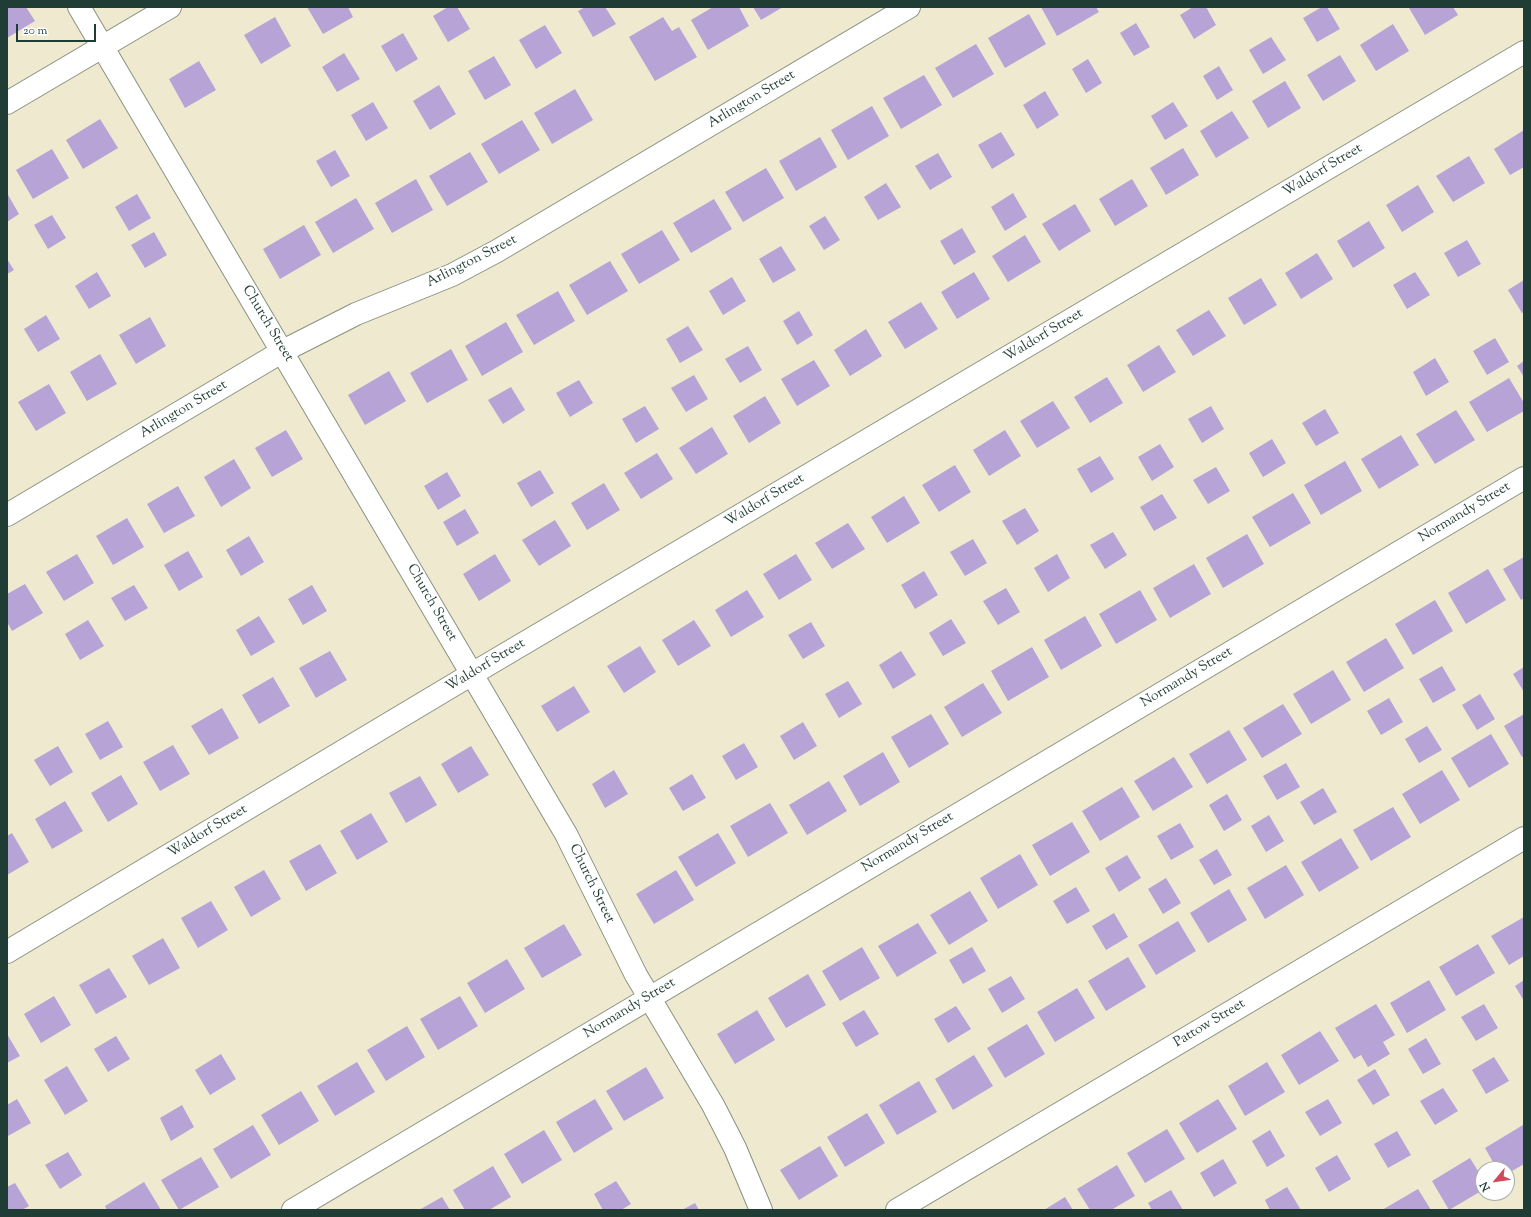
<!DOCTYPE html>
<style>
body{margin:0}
#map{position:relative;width:1531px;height:1217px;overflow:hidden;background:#efe9cf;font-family:"Sorts Mill Goudy",serif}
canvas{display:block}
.frame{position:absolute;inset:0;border:8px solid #1f3d34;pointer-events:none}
.north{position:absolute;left:1475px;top:1161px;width:40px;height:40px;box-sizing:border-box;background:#fff;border:1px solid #a5b1ae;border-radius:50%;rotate:241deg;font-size:11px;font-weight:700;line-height:16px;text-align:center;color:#1f3d34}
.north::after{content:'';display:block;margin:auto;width:14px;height:18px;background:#d1495b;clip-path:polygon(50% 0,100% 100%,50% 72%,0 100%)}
.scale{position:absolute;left:16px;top:24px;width:80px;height:18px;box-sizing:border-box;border:2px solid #1f3d34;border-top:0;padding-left:5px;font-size:12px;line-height:14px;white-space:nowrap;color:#1f3d34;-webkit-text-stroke:3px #fff;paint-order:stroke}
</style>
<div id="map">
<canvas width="1531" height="1217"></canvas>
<div class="frame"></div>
<div class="north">N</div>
<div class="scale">20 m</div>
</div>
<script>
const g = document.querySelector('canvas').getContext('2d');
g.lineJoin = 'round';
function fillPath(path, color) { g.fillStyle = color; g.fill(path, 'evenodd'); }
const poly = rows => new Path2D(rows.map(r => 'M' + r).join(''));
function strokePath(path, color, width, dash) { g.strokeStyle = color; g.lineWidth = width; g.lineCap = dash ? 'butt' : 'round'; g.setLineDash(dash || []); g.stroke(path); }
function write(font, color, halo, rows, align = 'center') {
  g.font = font + ' "Sorts Mill Goudy",serif'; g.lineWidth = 3.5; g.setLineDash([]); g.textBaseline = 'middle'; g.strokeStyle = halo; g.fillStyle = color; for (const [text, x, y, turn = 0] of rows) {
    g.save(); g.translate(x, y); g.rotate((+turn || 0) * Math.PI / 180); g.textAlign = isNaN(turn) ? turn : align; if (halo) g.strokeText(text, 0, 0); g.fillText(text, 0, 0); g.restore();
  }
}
const building = poly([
 [7,7,26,7,35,21,7,38],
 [307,7,348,7,353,17,323,34],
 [448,7,457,7,470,29,448,42,433,16],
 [585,7,605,7,616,24,593,37,578,11],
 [713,7,739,7,749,26,708,50,691,20],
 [753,7,783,7,761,20],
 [1041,7,1096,7,1099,12,1057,36],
 [1193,7,1206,7,1216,25,1194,39,1180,15],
 [1322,7,1327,7,1340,29,1317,42,1303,18],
 [1411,7,1453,7,1458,15,1425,35,1409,8],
 [1029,14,1046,44,1005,68,988,38],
 [275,17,291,46,261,64,244,35],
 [663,17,672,31,679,27,697,57,655,81,629,37],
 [1136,23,1150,47,1134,56,1120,33],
 [1393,24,1409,51,1376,71,1360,45],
 [545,25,562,53,536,69,519,40],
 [403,33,418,59,396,72,381,46],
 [1271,37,1286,60,1263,74,1249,50],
 [976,44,994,74,953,98,935,68],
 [344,53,360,79,337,92,322,67],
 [1340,55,1356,81,1323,101,1307,75],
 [494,56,511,85,485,100,468,71],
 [1088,59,1102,83,1086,93,1072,69],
 [199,61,216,90,185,108,169,79],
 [1219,66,1233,90,1217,100,1203,76],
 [924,75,942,105,901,129,883,98],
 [1285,81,1301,108,1268,128,1252,101],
 [439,85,456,114,430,130,413,101],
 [575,89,593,120,552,144,534,113],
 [1045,91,1059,115,1037,129,1023,105],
 [373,102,388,128,366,141,351,115],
 [1173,102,1188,126,1165,140,1151,116],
 [872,106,889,136,848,160,831,130],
 [1232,111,1249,138,1216,158,1200,131],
 [100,119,118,148,83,169,66,140],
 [522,120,540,150,499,174,481,144],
 [1524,130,1524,167,1510,175,1494,149],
 [1001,132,1015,155,992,169,978,145],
 [820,137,837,167,796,191,779,161],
 [1183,148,1199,175,1166,195,1150,168],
 [52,149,69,178,33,199,16,170],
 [335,150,350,176,331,187,316,161],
 [470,152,488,182,447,206,429,176],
 [938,153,952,177,930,190,915,166],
 [1469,156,1485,183,1453,202,1436,176],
 [766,168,784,198,743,222,725,192],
 [416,179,433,210,392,233,375,203],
 [1132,179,1148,206,1115,226,1099,199],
 [886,183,901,207,878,220,864,197],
 [1418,185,1434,212,1402,232,1386,205],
 [7,193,19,214,7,222],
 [1013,193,1027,217,1005,231,991,207],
 [137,194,151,218,129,231,115,207],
 [356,198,374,229,333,253,315,222],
 [714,199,732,229,691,253,673,223],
 [1075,204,1091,231,1059,251,1042,224],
 [52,215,66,238,48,249,34,225],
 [825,216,840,240,824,250,809,226],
 [1369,221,1385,248,1353,268,1337,241],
 [304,225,321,255,280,279,263,249],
 [962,228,976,252,954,265,940,241],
 [662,230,680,260,639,284,621,254],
 [154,232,167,255,145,268,131,245],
 [1025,235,1041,262,1008,282,992,256],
 [1467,240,1481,264,1458,277,1444,253],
 [781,246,796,270,773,283,759,259],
 [1317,253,1333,279,1301,299,1285,273],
 [7,259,14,270,7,274],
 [610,261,628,291,587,315,569,285],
 [97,272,111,296,89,309,75,286],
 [974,272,990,299,957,319,941,292],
 [1415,272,1430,295,1407,309,1393,285],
 [732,277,746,301,723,315,709,291],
 [1261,278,1277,305,1244,325,1228,298],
 [1524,280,1524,312,1522,313,1508,290],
 [558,291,575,321,534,345,516,315],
 [921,302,938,329,905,349,888,322],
 [1209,310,1226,336,1193,356,1176,330],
 [799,311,813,335,797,345,783,321],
 [46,315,60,339,38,352,24,329],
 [150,317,166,346,136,364,119,335],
 [506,322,523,352,482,376,465,346],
 [688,326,703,350,680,363,666,339],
 [866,329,882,356,850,376,834,350],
 [1495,338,1509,362,1487,375,1473,351],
 [1159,345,1176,372,1143,392,1127,365],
 [748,346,762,370,740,383,725,359],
 [451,349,468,380,427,403,410,373],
 [100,354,117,384,87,401,70,372],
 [1435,358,1449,382,1426,396,1413,372],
 [814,360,830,386,797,406,781,379],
 [1524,361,1524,377,1517,366],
 [389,371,406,401,365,425,348,395],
 [694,375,708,399,686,412,671,388],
 [1107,377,1123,403,1090,423,1074,397],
 [1509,378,1524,403,1524,411,1487,432,1469,402],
 [579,380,593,403,570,417,556,393],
 [49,384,66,413,36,431,18,402],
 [511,387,525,410,503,424,488,400],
 [765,396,781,423,749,443,733,416],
 [1053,401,1070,428,1037,448,1020,421],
 [645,406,659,429,636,443,622,419],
 [1211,406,1224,429,1202,443,1188,419],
 [1325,409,1339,433,1316,446,1302,423],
 [1456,410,1475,440,1435,464,1416,434],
 [712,427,728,454,696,474,679,448],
 [286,430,303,459,272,477,255,448],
 [1005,430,1021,456,989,476,973,450],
 [1401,435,1419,465,1379,489,1361,459],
 [1272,439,1286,463,1263,477,1249,453],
 [1160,444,1174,467,1152,481,1138,457],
 [657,453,673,479,641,499,624,473],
 [1100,456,1114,479,1091,493,1077,469],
 [234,459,251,488,221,507,204,477],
 [1345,461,1362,491,1321,515,1304,485],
 [955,465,971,492,939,512,922,485],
 [1216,467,1230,491,1208,504,1193,480],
 [540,470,554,493,531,507,517,483],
 [447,472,461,496,438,510,424,486],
 [604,483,620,510,587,530,571,503],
 [178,486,195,516,164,533,147,504],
 [1293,493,1311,523,1270,547,1252,517],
 [1162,494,1177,518,1154,531,1140,507],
 [904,496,920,523,887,543,871,517],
 [1025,508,1039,531,1017,545,1002,521],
 [465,509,479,533,457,546,443,522],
 [127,518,144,547,113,565,96,536],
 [555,520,571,546,539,566,522,540],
 [848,523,865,549,832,569,815,543],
 [1113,532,1127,555,1105,569,1090,545],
 [1247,534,1264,564,1223,588,1206,558],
 [249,536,264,562,241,576,226,550],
 [973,539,987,563,965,576,950,552],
 [188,551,203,577,179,591,164,565],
 [77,554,94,583,64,601,46,572],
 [495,554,511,581,479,601,463,574],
 [796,554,812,580,779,600,763,574],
 [1057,554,1070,578,1048,592,1034,568],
 [1524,557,1524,598,1521,600,1503,569],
 [1194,564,1211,594,1170,618,1153,588],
 [1488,569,1506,600,1466,624,1448,593],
 [924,571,938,595,915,609,901,585],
 [25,584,43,613,12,631,7,622,7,594],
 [134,585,148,608,125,621,111,598],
 [312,585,327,611,303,625,288,599],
 [1006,588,1020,612,998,625,983,601],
 [747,590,764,617,731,637,715,610],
 [1140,590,1157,620,1116,644,1099,614],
 [1435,600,1453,631,1413,655,1395,624],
 [259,616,275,642,251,656,236,630],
 [1085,616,1102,646,1061,670,1044,640],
 [951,619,966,643,943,656,929,633],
 [88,620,104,646,80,660,65,634],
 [694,620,711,646,678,666,662,640],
 [811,622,825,646,803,659,788,635],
 [1386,638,1404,668,1364,692,1346,662],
 [640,646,656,672,624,693,607,666],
 [1032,647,1049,677,1008,701,991,671],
 [330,651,347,680,316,698,299,668],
 [901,651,916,675,893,689,879,665],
 [1442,666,1456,690,1433,703,1419,679],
 [1524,667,1524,692,1513,674],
 [1333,670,1351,700,1311,724,1293,694],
 [273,677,290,706,259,724,242,695],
 [848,681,862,704,839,718,825,694],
 [983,683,1002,713,962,737,944,707],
 [574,686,590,712,557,732,541,706],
 [1480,694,1495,719,1477,730,1462,705],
 [1389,698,1403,722,1381,735,1367,711],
 [1283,704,1302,734,1262,758,1243,728],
 [222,708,239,738,209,755,191,726],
 [931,714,949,744,909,768,891,737],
 [1524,714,1524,756,1522,757,1504,726],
 [108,721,123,747,100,760,85,734],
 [803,722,817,746,794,760,780,736],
 [1427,726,1442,750,1419,763,1405,739],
 [1229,730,1247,760,1207,784,1189,754],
 [1491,734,1509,764,1469,788,1451,758],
 [744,743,758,767,736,780,722,756],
 [173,745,190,774,160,791,143,762],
 [58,746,73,772,50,786,34,760],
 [471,746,489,775,458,793,441,764],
 [883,752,900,782,860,806,843,776],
 [1174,757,1193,787,1153,811,1134,781],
 [1286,763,1300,787,1277,800,1263,776],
 [614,770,628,794,605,808,592,784],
 [1442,770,1460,800,1420,824,1402,794],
 [692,774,706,798,683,811,669,788],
 [121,775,138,804,108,822,91,793],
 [420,776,437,805,406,823,389,793],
 [829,781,847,811,807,835,789,805],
 [1122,787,1140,817,1100,841,1082,811],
 [1323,788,1337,812,1314,825,1300,802],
 [1227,794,1242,820,1224,831,1209,805],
 [65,801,83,831,52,849,35,819],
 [770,803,788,833,748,857,730,826],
 [1393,807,1411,837,1371,861,1353,830],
 [371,813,388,842,357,860,340,831],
 [1269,815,1284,841,1266,852,1251,826],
 [1072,822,1090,852,1050,876,1032,845],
 [1180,823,1194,847,1171,860,1157,836],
 [12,833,29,862,7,875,7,836],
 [718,833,736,863,696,887,678,857],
 [1341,838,1359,868,1319,892,1301,862],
 [320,844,337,873,306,891,289,861],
 [1217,849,1232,875,1214,885,1199,860],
 [1020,854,1038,885,998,909,980,878],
 [1127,855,1141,878,1119,892,1105,868],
 [1286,865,1304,895,1265,919,1247,888],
 [264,870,281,899,251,917,234,887],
 [676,870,694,900,654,924,636,894],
 [1166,878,1181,903,1163,914,1148,889],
 [1076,887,1090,911,1067,924,1053,901],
 [1229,889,1247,920,1208,943,1190,913],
 [970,891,988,921,949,945,930,915],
 [211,901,228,930,198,948,181,918],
 [1114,913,1128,937,1106,950,1092,926],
 [1524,917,1524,956,1509,965,1491,936],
 [1178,921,1196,951,1156,975,1138,945],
 [918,923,937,953,897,977,878,946],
 [564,924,582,955,542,978,524,948],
 [163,938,180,968,149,985,132,956],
 [1478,944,1495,973,1456,996,1439,967],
 [862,947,880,978,840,1001,822,971],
 [972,947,986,971,963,984,949,960],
 [1128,957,1146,987,1106,1011,1088,981],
 [507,959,525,989,485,1013,467,983],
 [109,968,127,997,96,1014,79,985],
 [808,974,826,1005,786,1028,768,998],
 [1011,976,1025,999,1002,1013,988,989],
 [1429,980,1446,1010,1407,1033,1390,1003],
 [1524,980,1524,1001,1515,986],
 [1077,988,1095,1018,1055,1042,1037,1012],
 [54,996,71,1025,41,1043,24,1014],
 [460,996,478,1026,438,1050,420,1019],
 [1376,1004,1395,1035,1383,1042,1390,1054,1368,1067,1361,1055,1354,1059,1335,1028],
 [1484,1004,1498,1028,1476,1041,1461,1017],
 [956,1006,971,1029,948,1043,934,1019],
 [757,1010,775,1040,735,1064,717,1034],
 [864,1010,879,1034,856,1047,842,1023],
 [1027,1024,1045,1054,1005,1078,987,1048],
 [407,1026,425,1057,386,1081,367,1050],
 [1320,1031,1339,1061,1299,1085,1281,1055],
 [7,1034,20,1056,7,1063],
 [116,1036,130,1059,108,1072,94,1049],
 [1426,1038,1441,1064,1423,1074,1408,1049],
 [221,1054,236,1079,210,1095,195,1070],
 [974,1055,993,1086,953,1110,935,1079],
 [1494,1057,1509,1081,1486,1094,1472,1070],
 [357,1062,375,1092,335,1116,317,1086],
 [1267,1062,1285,1092,1245,1116,1228,1086],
 [67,1066,88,1101,65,1115,44,1080],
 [646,1067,664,1098,624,1121,606,1091],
 [1375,1069,1390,1095,1373,1105,1357,1080],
 [919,1081,937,1112,897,1135,879,1105],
 [1443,1088,1458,1111,1435,1125,1420,1101],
 [301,1091,319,1121,279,1145,261,1115],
 [17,1099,31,1123,8,1136,7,1134,7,1105],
 [595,1099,613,1129,574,1153,556,1122],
 [1218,1099,1237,1129,1197,1153,1179,1123],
 [1328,1099,1342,1123,1320,1136,1305,1112],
 [182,1105,194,1127,171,1141,160,1118],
 [867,1113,885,1143,845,1167,827,1137],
 [253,1125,271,1155,231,1179,213,1149],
 [1523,1125,1524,1164,1507,1174,1507,1169,1497,1169,1485,1148],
 [1167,1129,1185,1159,1145,1183,1127,1153],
 [544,1130,562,1160,522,1184,504,1154],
 [1270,1130,1285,1156,1267,1167,1252,1141],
 [1397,1131,1411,1155,1388,1168,1374,1144],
 [820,1146,838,1176,799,1200,780,1170],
 [68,1152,82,1175,60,1189,45,1165],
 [1337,1155,1351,1179,1329,1192,1315,1168],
 [201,1157,219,1187,179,1210,161,1180],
 [1470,1158,1483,1179,1483,1190,1449,1210,1432,1181],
 [1223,1159,1237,1183,1214,1197,1200,1173],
 [1117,1165,1135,1196,1111,1210,1090,1210,1077,1189],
 [493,1166,511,1197,489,1210,465,1210,453,1190],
 [616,1181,631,1204,621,1210,603,1210,594,1194],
 [144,1182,161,1210,107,1210,105,1206],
 [15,1183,29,1206,22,1210,7,1210,7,1187],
 [1287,1187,1301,1210,1270,1210,1265,1200],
 [1418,1189,1431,1210,1382,1210],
 [1171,1190,1183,1210,1152,1210,1148,1203],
 [442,1197,450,1210,419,1210],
 [1065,1197,1073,1210,1044,1210],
 [695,1203,699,1210,682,1210]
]);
const minor = poly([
 [79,7,566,834,636,975,713,1105,735,1148,761,1210],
 [7,103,170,7],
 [7,515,283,351,356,314,452,275,497,251,909,7],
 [7,952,472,674,1524,52],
 [293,1210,1524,478],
 [897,1210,1524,838]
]);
const streetNames = [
 ["Arlington Street",752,100,-31],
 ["Waldorf Street",1323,171,-31],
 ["Arlington Street",472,262,-27],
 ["Church Street",267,324,59],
 ["Waldorf Street",1044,336,-31],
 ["Arlington Street",184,410,-31],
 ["Waldorf Street",765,501,-31],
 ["Normandy Street",1465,513,-31],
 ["Church Street",431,603,60],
 ["Waldorf Street",486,666,-31],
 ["Normandy Street",1187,678,-31],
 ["Waldorf Street",208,832,-31],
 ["Normandy Street",908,843,-31],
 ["Church Street",591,884,64],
 ["Normandy Street",630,1009,-31],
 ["Pattow Street",1210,1024,-31]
];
fillPath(building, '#b7a3d6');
strokePath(minor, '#879382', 24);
strokePath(minor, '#fff', 22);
write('14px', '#1f3d34', '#fff', streetNames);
</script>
